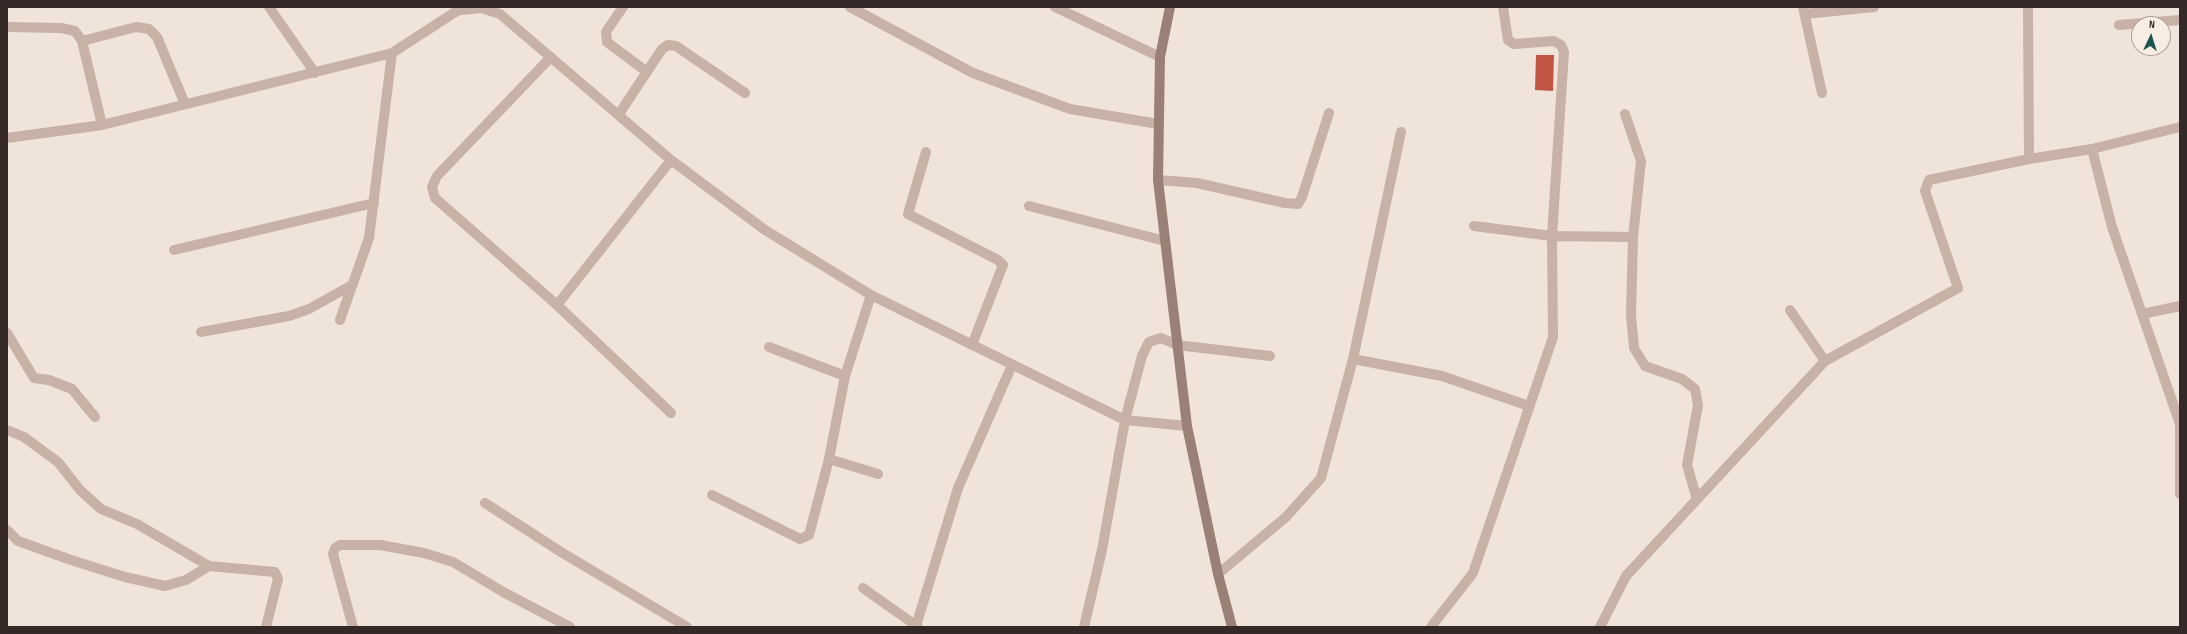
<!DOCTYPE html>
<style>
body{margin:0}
#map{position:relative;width:2187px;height:634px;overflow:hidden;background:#f0e3d9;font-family:"Sofia Sans Condensed",sans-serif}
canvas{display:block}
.frame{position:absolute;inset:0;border:8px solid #342927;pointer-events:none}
.north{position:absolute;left:2131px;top:16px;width:40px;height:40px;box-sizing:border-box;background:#f8ede5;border:1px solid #aa9f99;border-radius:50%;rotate:4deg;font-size:11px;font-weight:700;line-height:16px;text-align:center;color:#342927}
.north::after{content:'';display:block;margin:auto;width:14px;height:18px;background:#1d5451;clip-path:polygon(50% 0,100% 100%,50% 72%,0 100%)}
</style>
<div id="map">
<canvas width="2187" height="634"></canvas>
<div class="frame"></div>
<div class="north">N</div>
</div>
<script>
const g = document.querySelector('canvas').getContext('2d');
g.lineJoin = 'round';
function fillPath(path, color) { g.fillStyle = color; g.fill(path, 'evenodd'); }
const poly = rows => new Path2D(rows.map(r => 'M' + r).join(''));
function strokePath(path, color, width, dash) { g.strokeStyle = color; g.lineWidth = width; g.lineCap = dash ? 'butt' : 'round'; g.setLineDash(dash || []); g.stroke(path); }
const building = poly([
 [1536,55,1554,55,1553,91,1535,90]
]);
const street = poly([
 [269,7,315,73],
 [623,7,606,32,607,42,647,72],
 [850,7,973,73,1070,109,1158,124],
 [1055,7,1160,57],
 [1803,7,1822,93],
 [2028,7,2029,159],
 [461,10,481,8,500,14,671,160,765,230,871,295,1125,420,1187,426],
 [1805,14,1874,7],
 [2119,25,2180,20],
 [7,27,61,28,75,31,82,41,102,125],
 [82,41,136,27,149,29,157,37,185,104],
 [551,57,437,176,432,187,435,198,557,305,671,413],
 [619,114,662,49,668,45,676,46,745,93],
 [1625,114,1641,161,1633,237,1631,315,1634,348,1645,366,1682,379,1695,389,1698,405,1687,465,1697,499],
 [7,138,102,125,392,53,463,7],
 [2092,149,2112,227,2180,424,2180,494],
 [926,152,908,214,998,260,1003,265,972,345],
 [1158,180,1197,183,1285,203,1298,204,1302,197,1329,113],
 [1029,206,1165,241],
 [1474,226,1552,236,1633,237],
 [174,250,374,203],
 [557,305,671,160],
 [1790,310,1825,361],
 [2142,314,2180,306],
 [340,320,369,238,392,53],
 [201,332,289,316,309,309,352,285],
 [7,333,34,378,49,380,72,389,95,417],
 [769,347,845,376],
 [1353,359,1442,376,1529,406],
 [7,430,24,437,58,462,80,490,101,509,137,524,209,566,275,572,278,579,266,627],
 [829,459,878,474],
 [712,495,800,539,809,535,829,459,845,376,871,295],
 [485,503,561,552,687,627],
 [7,530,18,541,71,560,125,577,165,586,186,580,209,566],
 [1218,574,1286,517,1321,478,1353,359,1401,132],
 [863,588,918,627],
 [916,626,958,488,1012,365],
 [353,627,333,554,335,548,340,545,380,545,424,553,453,562,505,593,570,627],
 [1084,627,1102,550,1125,420,1142,356,1149,342,1161,338,1177,345,1270,356],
 [1431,627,1473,573,1553,337,1552,236,1564,52,1561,45,1554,41,1514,44,1508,40,1503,7],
 [1600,627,1626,576,1825,361,1958,288,1925,191,1929,180,2029,159,2092,149,2180,127]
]);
const secondary = poly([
 [1170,7,1160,57,1158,180,1187,426,1218,574,1232,627]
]);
fillPath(building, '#c35545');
strokePath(street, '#c8b1a6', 10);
strokePath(secondary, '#9b8077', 10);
</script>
